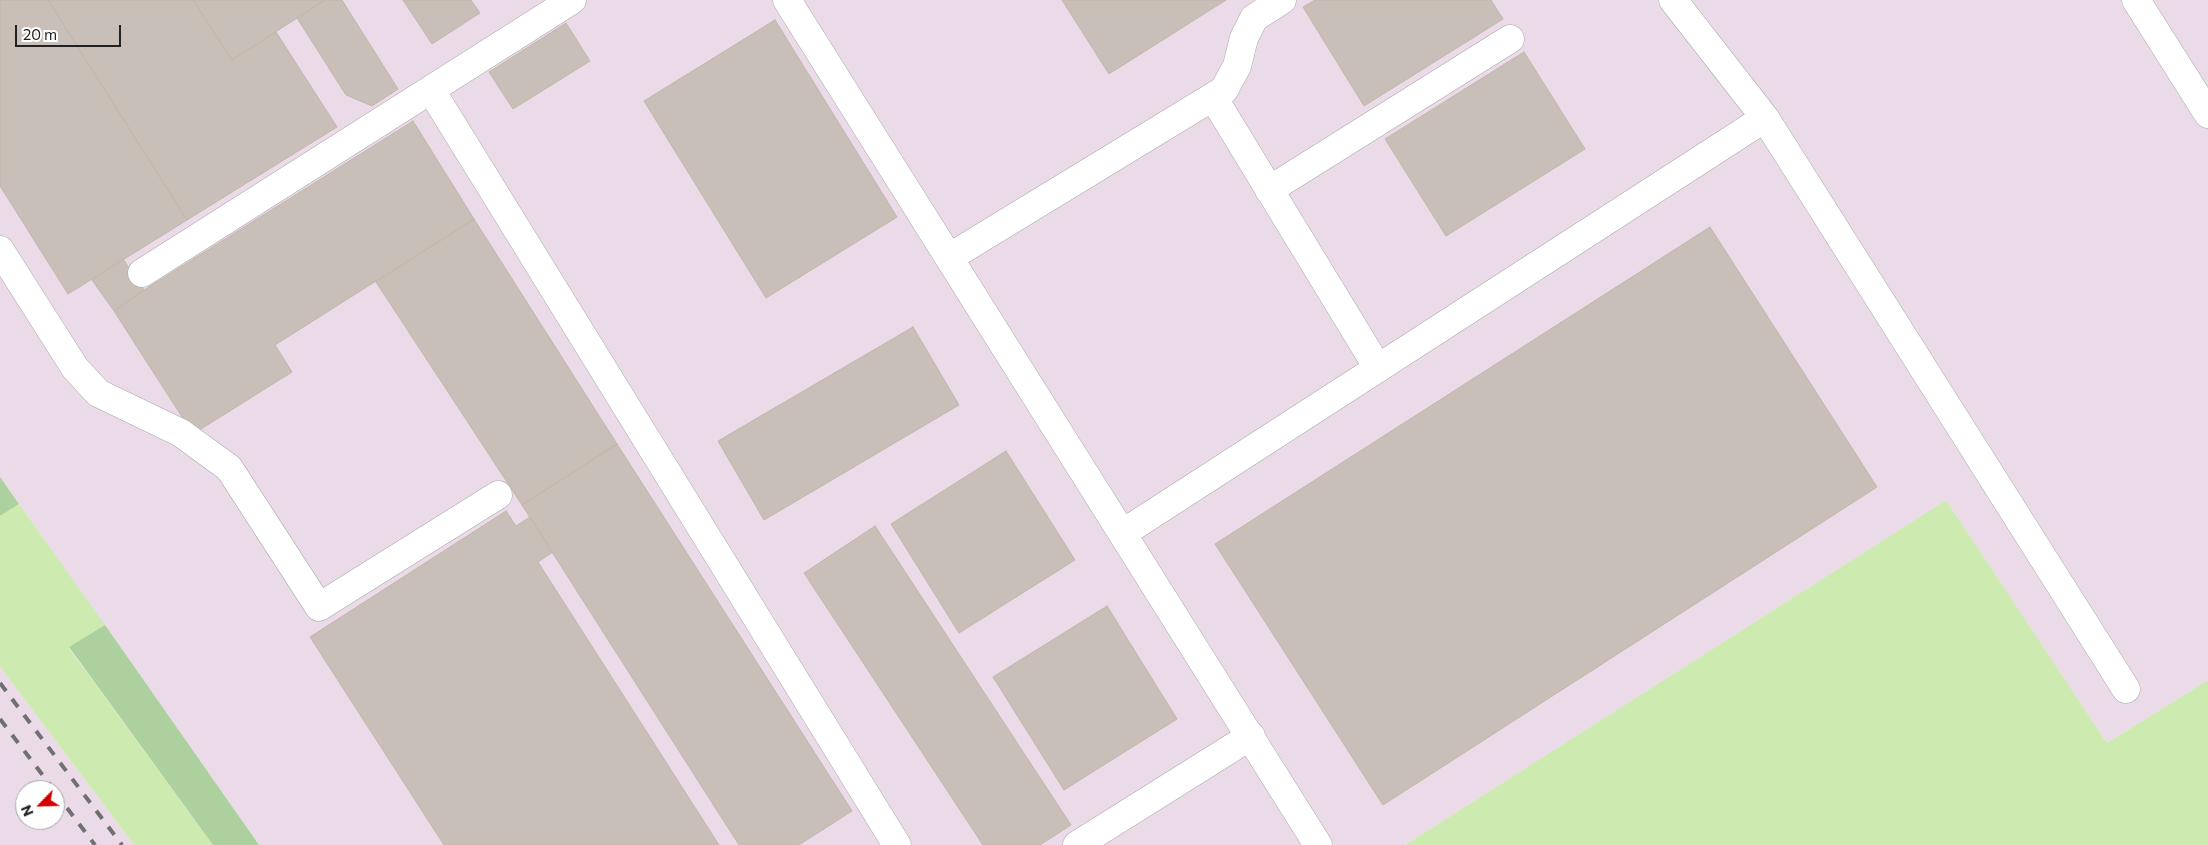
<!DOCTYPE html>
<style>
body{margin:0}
#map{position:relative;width:2208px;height:845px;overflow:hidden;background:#f2efe9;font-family:Commissioner,sans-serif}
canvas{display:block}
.north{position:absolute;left:15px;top:780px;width:50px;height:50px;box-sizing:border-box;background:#fff;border:1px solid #a7a7a7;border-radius:50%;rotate:246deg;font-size:14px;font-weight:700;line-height:20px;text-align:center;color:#222}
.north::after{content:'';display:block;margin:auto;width:18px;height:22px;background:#d40000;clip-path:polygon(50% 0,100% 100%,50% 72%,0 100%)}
.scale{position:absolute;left:15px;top:25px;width:106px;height:22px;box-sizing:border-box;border:2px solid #222;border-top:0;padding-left:6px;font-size:15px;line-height:18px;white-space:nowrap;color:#222;-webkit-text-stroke:4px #fff;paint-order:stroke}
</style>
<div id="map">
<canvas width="2208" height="845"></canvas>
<div class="north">N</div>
<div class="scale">20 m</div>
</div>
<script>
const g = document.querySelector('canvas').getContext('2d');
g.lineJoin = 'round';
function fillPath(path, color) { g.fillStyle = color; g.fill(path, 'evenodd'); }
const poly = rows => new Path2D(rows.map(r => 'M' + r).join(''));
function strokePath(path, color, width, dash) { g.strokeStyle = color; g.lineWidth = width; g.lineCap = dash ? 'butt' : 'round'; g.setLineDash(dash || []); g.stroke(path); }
const industrial = poly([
 [0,0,2208,0,2208,680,2107,743,1946,500,1405,845,259,845,0,477],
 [0,667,134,845,0,845],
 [25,790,55,790,55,820,25,820]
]);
const grass = poly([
 [1946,500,2107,743,2208,680,2208,845,1405,845],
 [19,504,105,625,69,648,213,845,134,845,0,667,0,516]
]);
const forest = poly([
 [0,477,19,504,0,516],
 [105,625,259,845,213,845,69,647]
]);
const building = poly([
 [0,0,48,0,187,220,68,294,0,186,0,0],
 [48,0,193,0,232,60,276,32,337,127,187,220,48,0],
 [193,0,325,0,232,60,193,0],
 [325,0,342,0,398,89,372,106,346,95,297,18,325,0],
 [403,0,471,0,480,13,432,44,403,0],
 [1062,0,1226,0,1109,74,1062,0],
 [1315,0,1491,0,1503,19,1364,106,1303,7,1315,0],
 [775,20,897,217,766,298,644,101,775,20],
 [566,23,590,61,513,109,489,72,566,23],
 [1524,52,1585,149,1446,236,1385,139,1524,52],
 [413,121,474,219,275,345,292,372,193,434,114,311,144,290,413,121],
 [474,219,617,444,522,505,376,282,474,219],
 [1710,227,1877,487,1383,805,1215,544,1710,227],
 [123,259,144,290,114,311,92,280,123,259],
 [913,327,959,405,764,520,718,441,913,327],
 [617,444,852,811,799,845,739,845,522,505,617,444],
 [1006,451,1075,560,959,633,891,524,1006,451],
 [506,511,516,526,530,517,553,552,538,562,719,845,444,845,310,637,506,511],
 [875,526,1071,825,1040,845,983,845,804,573,875,526],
 [1107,606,1177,719,1064,790,993,677,1107,606]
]);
const minor = poly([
 [787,0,1318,845],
 [1673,0,1765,118,2126,689],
 [2136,0,2208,114],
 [431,90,897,845],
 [1213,97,1378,368],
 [1269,190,1510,39],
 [0,250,75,368,98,393,181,433,229,468,319,607,498,495],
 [950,257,1224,90,1237,66,1244,38,1254,18,1282,0],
 [142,273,572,0],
 [1123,533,1765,118],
 [1077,845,1251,736]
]);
const rail = poly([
 [0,683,122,845],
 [0,719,54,790],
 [55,792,95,845]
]);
fillPath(industrial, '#ebdbe8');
fillPath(grass, '#cdebb0');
fillPath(forest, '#add19e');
fillPath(building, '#c7bfb8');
strokePath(building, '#c4b6ab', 1);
strokePath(minor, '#a9a9a9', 29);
strokePath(minor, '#fff', 28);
strokePath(rail, '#707070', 4, [10, 10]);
</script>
